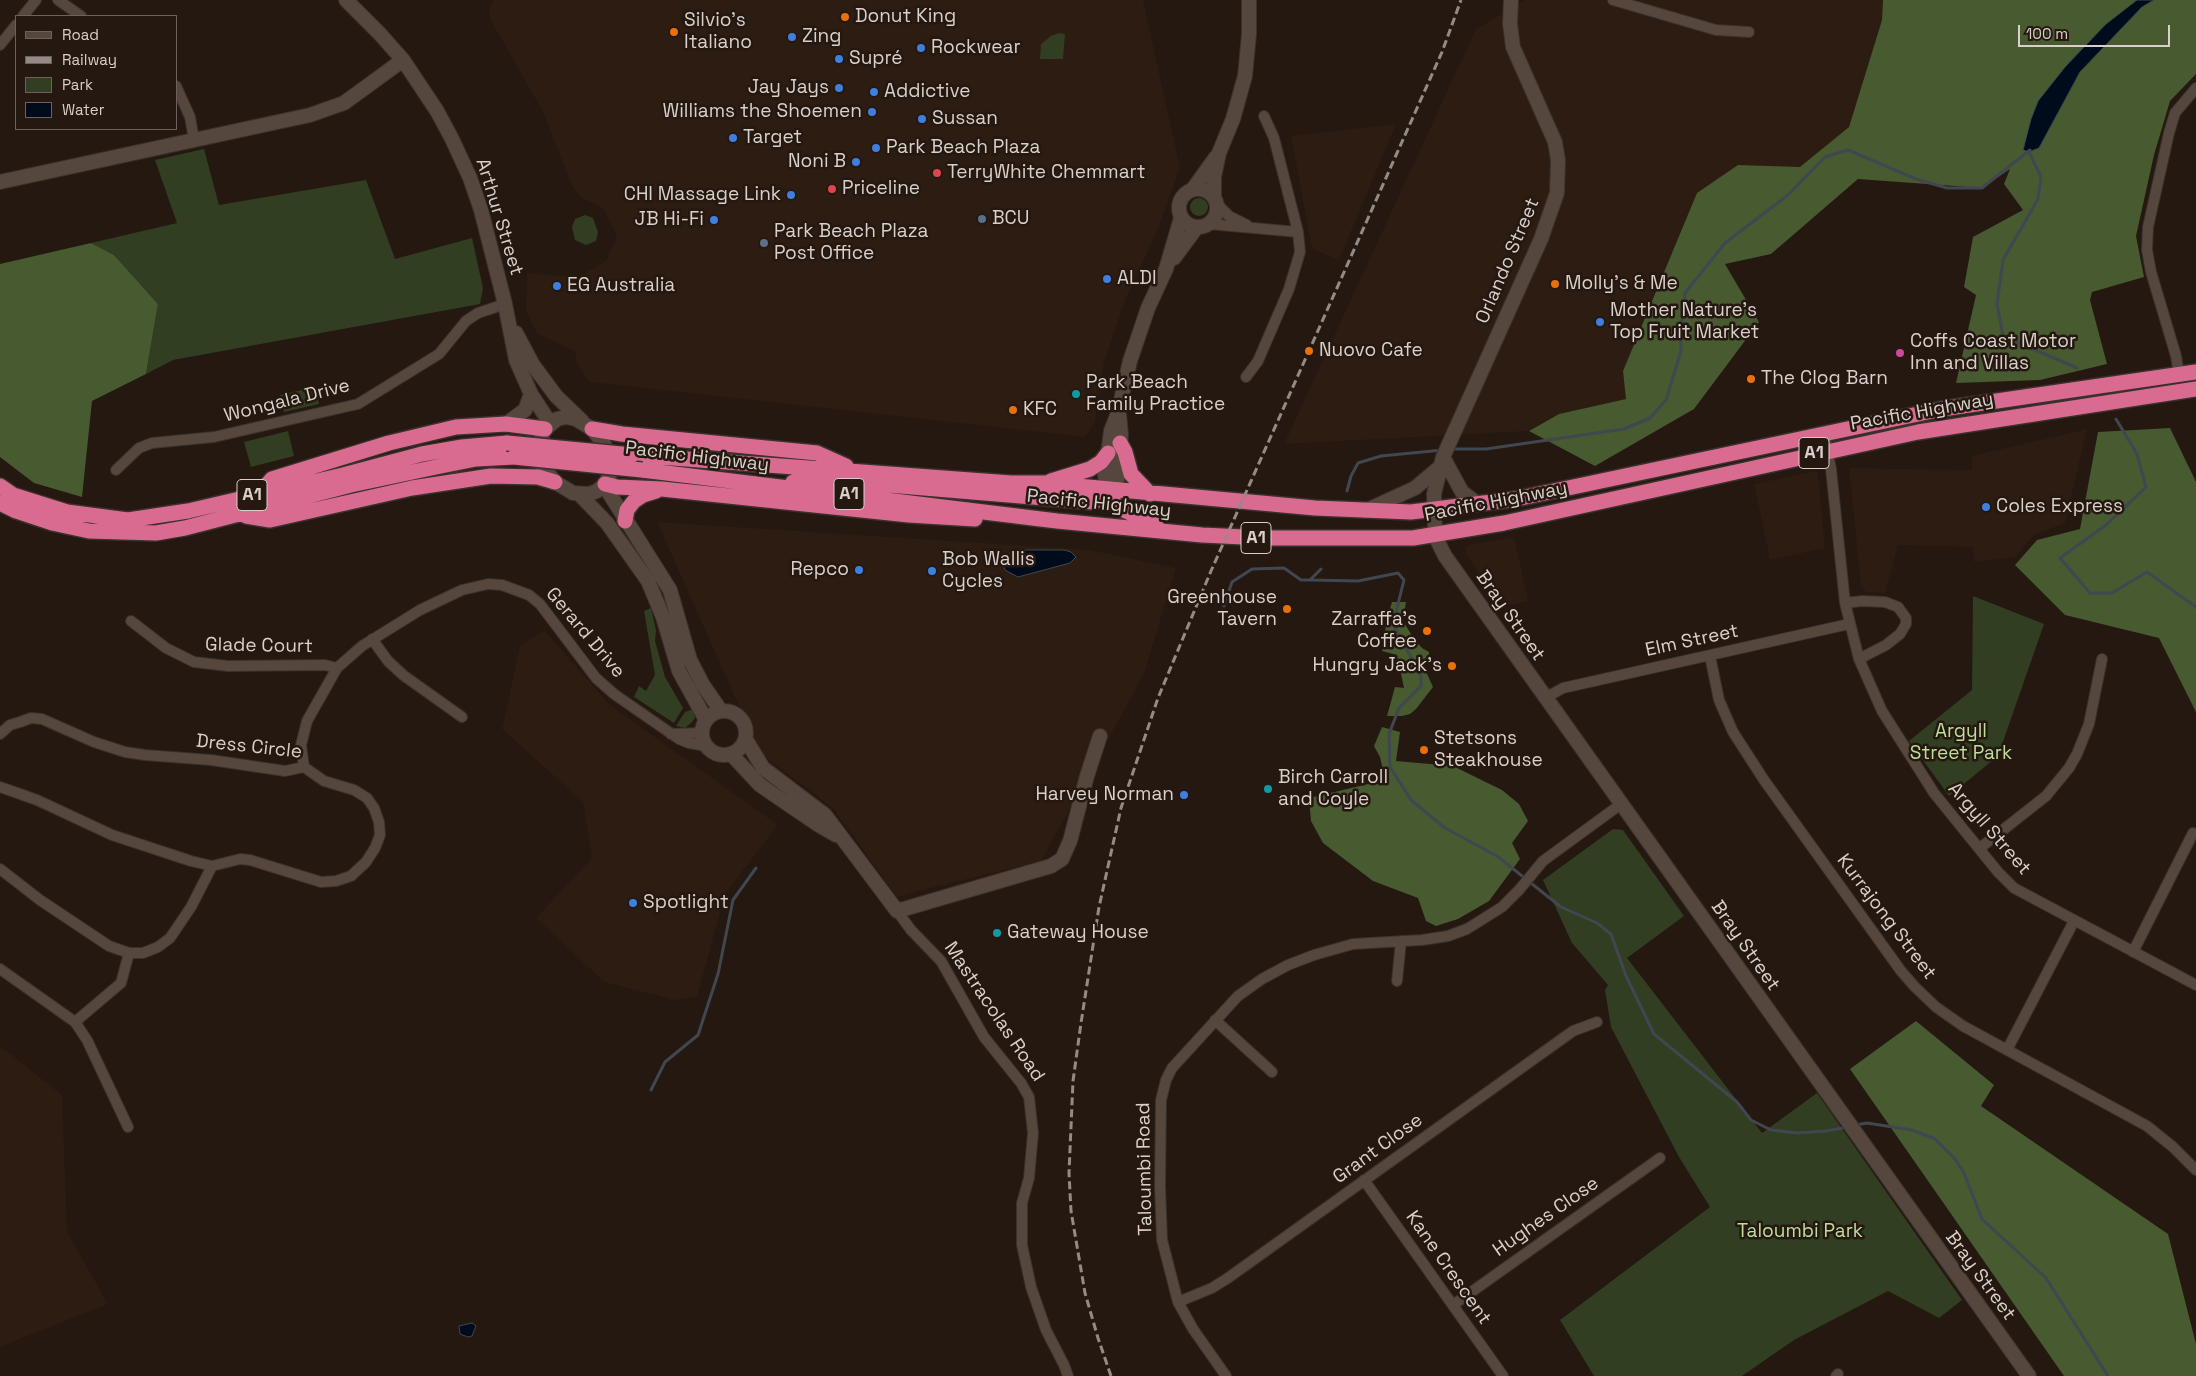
<!DOCTYPE html>
<meta charset="utf-8">
<style>
body{margin:0}
#map{position:relative;width:2196px;height:1376px;overflow:hidden;background:#241811;font-family:"Space Grotesk",sans-serif}
canvas{display:block}
.legend{position:absolute;left:15px;top:15px;width:162px;height:115px;box-sizing:border-box;background:#241811;border:1px solid #6c625b;margin:0;padding:6px 9px;list-style:none;font-size:15px;color:#d9d0cb}
.legend li{display:flex;align-items:center;gap:10px;height:25px}
.legend b{width:25px;border:1px solid #6c625b}
.scale{position:absolute;left:2018px;top:25px;width:152px;height:22px;box-sizing:border-box;border:2px solid #d9d0cb;border-top:0;padding-left:6px;font-size:15px;line-height:18px;white-space:nowrap;color:#d9d0cb;-webkit-text-stroke:4px #241811;paint-order:stroke}
</style>
<div id="map">
<canvas width="2196" height="1376"></canvas>
<ul class="legend">
<li><b style="height:6px;background:#55473e"></b>Road</li>
<li><b style="height:6px;background:#958b85"></b>Railway</li>
<li><b style="height:14px;background:#313e21"></b>Park</li>
<li><b style="height:14px;background:#000c1b"></b>Water</li>
</ul>
<div class="scale">100 m</div>
</div>
<script>
const g = document.querySelector('canvas').getContext('2d');
g.lineJoin = 'round';
function fillPath(path, color) { g.fillStyle = color; g.fill(path, 'evenodd'); }
const poly = rows => new Path2D(rows.map(r => 'M' + r).join(''));
function strokePath(path, color, width, dash) { g.strokeStyle = color; g.lineWidth = width; g.lineCap = dash ? 'butt' : 'round'; g.setLineDash(dash || []); g.stroke(path); }
function write(font, color, halo, rows, align = 'center') {
  g.font = font + ' "Space Grotesk",sans-serif'; g.lineWidth = 5; g.setLineDash([]); g.textBaseline = 'middle'; g.strokeStyle = halo; g.fillStyle = color; for (const [text, x, y, turn = 0] of rows) {
    g.save(); g.translate(x, y); g.rotate((+turn || 0) * Math.PI / 180); g.textAlign = isNaN(turn) ? turn : align; if (halo) g.strokeText(text, 0, 0); g.fillText(text, 0, 0); g.restore();
  }
}
const built = poly([
 [493,0,1143,0,1180,168,1156,234,1126,298,1104,362,1095,422,1085,437,599,383,589,381,577,364,575,351,537,334,526,311,527,273,578,277,606,261,617,236,603,208,581,197,572,186,543,112,490,19,489,10],
 [1525,0,1883,0,1882,20,1849,127,1800,168,1738,165,1626,399,1559,414,1529,431,1284,444,1476,29],
 [1396,124,1339,260,1312,249,1291,136],
 [2087,429,2065,523,2034,535,2015,557,1974,562,1973,547,1898,545,1885,593,1866,592,1861,586,1849,468,1972,470,1972,456],
 [1815,471,1818,473,1825,548,1770,560,1754,484],
 [657,522,1090,550,1176,568,1144,674,1041,861,918,891,897,897,833,808,760,753],
 [1514,537,1528,601,1502,607,1465,553,1466,548,1469,545],
 [544,630,610,705,778,825,725,894,697,997,675,1000,604,982,536,918,592,858,583,802,502,729,520,646],
 [0,1046,62,1095,67,1232,108,1304,0,1347]
]);
const green = poly([
 [1059,33,1065,34,1063,59,1040,59,1041,44,1051,36],
 [204,149,219,205,366,180,395,259,472,238,483,288,480,304,173,360,146,374,158,304,114,255,91,243,177,223,155,160],
 '1190 207a9 9 0 1 1 18 0a9 9 0 1 1-18 0Z',
 [585,215,593,218,598,232,596,241,586,245,575,240,572,227,575,219],
 [315,387,319,404,284,412,280,395],
 [288,431,294,456,251,467,244,442],
 [1973,596,2044,624,1998,756,1949,796,1909,741,1972,690],
 [651,608,656,630,655,641,665,677,683,708,674,723,634,697,639,686,646,691,655,675,644,611],
 [693,709,695,718,692,722,685,728,676,726,685,712],
 [1613,829,1623,830,1684,916,1627,958,1762,1133,1817,1093,1962,1300,1939,1318,1888,1291,1794,1340,1742,1376,1594,1376,1560,1320,1710,1207,1679,1157,1611,1027,1605,990,1608,985,1572,943,1543,880]
]);
const forest = poly([
 [1883,0,2137,0,2106,24,2065,67,2039,148,2080,72,2142,7,2154,0,2196,0,2196,74,2170,101,2154,155,2136,236,2144,277,2092,292,2090,300,2107,364,2040,380,1956,383,1976,295,1964,287,1973,237,2023,210,2004,184,2010,169,1982,188,1858,179,1771,254,1725,264,1759,322,1694,409,1595,466,1529,431,1559,414,1626,399,1623,371,1697,193,1738,165,1800,167,1849,127,1882,20],
 [91,243,114,255,158,304,146,374,92,401,82,497,34,483,0,457,0,264],
 [2170,428,2196,482,2196,712,2159,638,2065,615,2015,565,2037,540,2080,529,2098,432],
 [1392,602,1406,602,1403,621,1414,639,1422,648,1429,652,1429,658,1424,667,1433,687,1416,709,1410,714,1402,716,1387,716,1395,687,1404,688,1397,655,1382,651,1387,619],
 [1382,727,1400,732,1396,761,1453,766,1502,790,1519,804,1528,821,1512,843,1520,859,1489,901,1458,919,1436,926,1426,921,1418,898,1373,881,1323,843,1311,821,1309,798,1385,780,1380,757,1374,746],
 [1916,1021,1994,1085,1981,1106,2168,1234,2196,1344,2196,1376,2064,1376,1850,1069]
]);
const water = poly([
 [2137,0,2154,0,2142,7,2080,72,2039,148,2029,152,2023,150,2031,119,2038,101,2065,67,2106,24,2137,0],
 [1019,550,1064,550,1071,552,1076,557,1070,563,1018,577,1005,570,1004,567,1007,556,1010,553,1019,550],
 [472,1323,476,1326,472,1336,468,1337,460,1334,459,1326,472,1323]
]);
const stream = poly([
 [2029,152,2041,177,2038,199,2003,260,1997,304,2003,336,2077,368],
 [2116,419,2137,454,2146,487,2106,525,2060,558,2090,593,2112,593,2147,572,2196,607],
 [1451,449,1486,449,1624,429,1650,418,1666,400,1681,351,1681,330,1685,293,1725,243,1788,195,1825,157,1848,150,1916,179,1947,188,1982,188,2030,150],
 [1347,491,1351,476,1358,463,1381,456,1443,450],
 [1310,580,1358,581,1398,573,1404,580,1393,624,1421,676,1421,686,1399,708,1389,734,1390,767,1411,800,1445,828,1497,856,1561,907,1597,923,1611,934,1626,976,1654,1034,1737,1102,1751,1120,1771,1130,1797,1133,1826,1131,1848,1127],
 [1224,606,1232,582,1252,569,1284,568,1301,580,1310,580,1321,569],
 [651,1090,665,1062,698,1035,718,974,733,900,756,868],
 [1856,1125,1867,1123,1912,1130,1935,1139,1955,1159,1964,1173,1982,1219,2046,1278,2108,1376]
]);
const street = poly([
 [58,0,81,16],
 [1613,0,1716,30,1749,32],
 [23,16,36,0],
 [0,45,16,25],
 [176,86,190,117,194,140],
 [1216,203,1229,216,1247,225],
 [1209,224,1298,232],
 [2179,374,2176,356,2151,272,2147,250,2148,227,2169,133,2175,113,2196,88],
 [1246,377,1258,361,1289,289,1300,252,1298,232,1274,138,1264,116],
 [1824,433,1831,469,1845,603,1859,659,1882,711,1934,793,1998,872,2014,888,2196,985],
 [116,470,139,448,152,443,214,437,358,404,439,354,466,321,478,313,505,304],
 [1845,603,1862,601,1885,602,1898,607,1906,618,1906,624,1900,634,1886,645,1859,659],
 [131,621,166,648,194,662,228,666,325,665,337,668],
 [372,639,388,661,403,675,462,717],
 [1710,656,1719,700,1733,732,1764,780,1901,971,1915,987,1936,1007,1963,1026,2147,1126,2173,1147,2196,1170],
 [1545,698,1563,688,1849,624],
 [0,734,10,725,20,722,31,718,42,719,94,742,125,752,145,755,211,760,285,771,304,767],
 [671,734,702,733],
 [304,767,301,745,307,721,337,668,362,646,420,610,462,590,488,584,502,585,529,595,540,604,596,678,614,694,679,739,689,743,706,746],
 [0,787,37,800,112,835,191,861,212,866,240,859,250,860,321,882,336,881,351,876,366,862,375,848,380,835,379,822,374,808,367,798,354,790,324,781,304,767],
 [1980,848,2046,796,2069,768,2077,754,2089,724,2102,659],
 [0,869,40,900,109,946,129,953,143,953,158,947,170,938,191,907,212,866],
 [897,911,911,930,941,961,984,1037,1021,1083,1029,1097,1033,1133,1029,1178,1022,1203,1022,1245,1031,1287,1046,1330,1064,1365,1068,1376],
 [2133,952,2193,833],
 [0,969,75,1022,87,1040,128,1127],
 [1397,981,1401,941],
 [1215,1020,1272,1072],
 [75,1022,121,983,129,953],
 [2007,1050,2074,921],
 [1364,1180,1503,1376],
 [1178,1302,1212,1288,1228,1278,1573,1031,1597,1022],
 [1453,1305,1660,1158],
 [1226,1376,1193,1329,1178,1302,1162,1240,1160,1186,1161,1100,1166,1080,1172,1068,1238,996,1262,979,1288,965,1314,955,1353,944,1422,940,1448,936,1467,929,1502,907,1519,890,1543,861,1621,804],
 [1836,1376,1838,1374]
]);
const secondary = poly([
 [346,0,380,34,403,60,437,111,452,139,470,178,481,210,505,304,516,360,531,394,550,423],
 [1511,0,1510,24,1513,47,1555,142,1558,160,1557,193,1541,239,1443,457,1434,494,1435,536,1445,556,2029,1376],
 [0,182,310,115,344,103,403,60],
 '1179 208a19 19 0 1 1 38 0a19 19 0 1 1-38 0Z',
 [1193,189,1216,157],
 [1214,197,1214,177,1219,153,1233,119,1245,76,1249,34,1249,0],
 [1174,258,1197,227],
 [516,333,533,365,556,396,582,421],
 [566,417,576,419,592,429,604,444,608,455,611,472,605,484,597,491,589,494,573,493,555,482,540,463,537,455,538,444,545,429,557,419,566,417],
 [506,424,525,410,531,394],
 [1443,457,1462,492,1478,504],
 [604,485,670,590,690,660,703,685,721,711],
 [1110,489,1105,476,1111,431,1118,413,1130,361,1148,308,1166,269,1181,218],
 [1110,489,1118,477,1121,434,1119,414],
 [580,495,607,523,648,581,663,617,679,671,706,720],
 [1365,511,1415,488,1440,467],
 '702 733a22 22 0 1 1 44 0a22 22 0 1 1-44 0Z',
 [746,740,763,768,825,815,897,911,1051,866,1062,859,1070,841,1087,776,1100,736],
 [731,754,760,785,773,794,817,824,836,835]
]);
const highway = poly([
 [592,429,622,434,817,453,846,466],
 [1120,443,1125,452,1131,474,1150,494],
 [632,455,1011,483,1045,483,1315,508,1411,512,1516,499,1942,409,2196,372],
 [642,470,1057,521,1202,535,1264,538,1413,538,1504,523,1918,432,2196,389],
 [1051,481,1090,469,1101,462,1108,453],
 [793,482,816,479,1093,502,1102,499,1110,489],
 [605,484,617,487,662,489,909,515,975,519],
 [0,486,13,495,67,512,128,520,188,511,343,475,422,454,462,447,507,443],
 [1110,489,1110,496,1117,507,1156,525],
 [260,493,272,479,389,443,456,427,506,424,545,429],
 [0,503,16,511,52,523,89,531,156,533,185,528,351,485,441,466,476,459,514,457],
 [246,516,270,520,412,488,491,476,538,477,555,482],
 [625,521,627,510,634,501,643,495,656,491]
]);
const rail = poly([
 [1111,1376,1098,1338,1085,1293,1071,1211,1069,1173,1073,1081,1081,1023,1099,907,1121,808,1158,698,1211,571,1442,52,1461,0]
]);
const highwayBridge = poly([
 [507,443,632,455],
 [514,457,642,470]
]);
const markers = [
 [845,17,5,"#e8710a"],
 [674,32,5,"#e8710a"],
 [792,37,5,"#3f7fe0"],
 [921,48,5,"#3f7fe0"],
 [839,59,5,"#3f7fe0"],
 [839,88,5,"#3f7fe0"],
 [874,92,5,"#3f7fe0"],
 [872,112,5,"#3f7fe0"],
 [922,119,5,"#3f7fe0"],
 [733,138,5,"#3f7fe0"],
 [876,148,5,"#3f7fe0"],
 [856,162,5,"#3f7fe0"],
 [937,173,5,"#e0444e"],
 [832,189,5,"#e0444e"],
 [791,195,5,"#3f7fe0"],
 [982,219,5,"#5c6f8a"],
 [714,220,5,"#3f7fe0"],
 [764,243,5,"#5c6f8a"],
 [1107,279,5,"#3f7fe0"],
 [1555,284,5,"#e8710a"],
 [557,286,5,"#3f7fe0"],
 [1600,322,5,"#3f7fe0"],
 [1309,351,5,"#e8710a"],
 [1900,353,5,"#d1479c"],
 [1751,379,5,"#e8710a"],
 [1076,394,5,"#0f9aa8"],
 [1013,410,5,"#e8710a"],
 [1986,507,5,"#3f7fe0"],
 [859,570,5,"#3f7fe0"],
 [932,571,5,"#3f7fe0"],
 [1287,609,5,"#e8710a"],
 [1427,631,5,"#e8710a"],
 [1452,666,5,"#e8710a"],
 [1424,750,5,"#e8710a"],
 [1268,789,5,"#0f9aa8"],
 [1184,795,5,"#3f7fe0"],
 [633,903,5,"#3f7fe0"],
 [997,933,5,"#0f9aa8"]
];
const shields = [
 [1814,453,30],
 [849,494,30],
 [252,495,30],
 [1256,538,30]
];
const shieldNames = [
 ["A1",1814,453],
 ["A1",849,494],
 ["A1",252,495],
 ["A1",1256,538]
];
const poiNames = [
 ["Donut King",855,17],
 ["Silvio's",684,21],
 ["Italiano",684,43],
 ["Zing",802,37],
 ["Rockwear",931,48],
 ["Supré",849,59],
 ["Jay Jays",829,88,"right"],
 ["Addictive",884,92],
 ["Williams the Shoemen",862,112,"right"],
 ["Sussan",932,119],
 ["Target",743,138],
 ["Park Beach Plaza",886,148],
 ["Noni B",846,162,"right"],
 ["TerryWhite Chemmart",947,173],
 ["Priceline",842,189],
 ["CHI Massage Link",781,195,"right"],
 ["BCU",992,219],
 ["JB Hi-Fi",704,220,"right"],
 ["Park Beach Plaza",774,232],
 ["Post Office",774,254],
 ["ALDI",1117,279],
 ["Molly's & Me",1565,284],
 ["EG Australia",567,286],
 ["Mother Nature's",1610,311],
 ["Top Fruit Market",1610,333],
 ["Coffs Coast Motor",1910,342],
 ["Inn and Villas",1910,364],
 ["Nuovo Cafe",1319,351],
 ["The Clog Barn",1761,379],
 ["Park Beach",1086,383],
 ["Family Practice",1086,405],
 ["KFC",1023,410],
 ["Coles Express",1996,507],
 ["Bob Wallis",942,560],
 ["Cycles",942,582],
 ["Repco",849,570,"right"],
 ["Greenhouse",1277,598,"right"],
 ["Tavern",1277,620,"right"],
 ["Zarraffa's",1417,620,"right"],
 ["Coffee",1417,642,"right"],
 ["Hungry Jack's",1442,666,"right"],
 ["Stetsons",1434,739],
 ["Steakhouse",1434,761],
 ["Birch Carroll",1278,778],
 ["and Coyle",1278,800],
 ["Harvey Norman",1174,795,"right"],
 ["Spotlight",643,903],
 ["Gateway House",1007,933]
];
const streetNames = [
 ["Arthur Street",499,217,73],
 ["Orlando Street",1508,261,-67],
 ["Wongala Drive",287,401,-14],
 ["Pacific Highway",1922,412,-10],
 ["Pacific Highway",697,457,7],
 ["Pacific Highway",1496,502,-11],
 ["Pacific Highway",1099,504,6],
 ["Bray Street",1510,616,55],
 ["Gerard Drive",585,633,50],
 ["Elm Street",1692,641,-12],
 ["Glade Court",259,646,1],
 ["Dress Circle",249,747,6],
 ["Argyll Street",1989,829,49],
 ["Kurrajong Street",1886,917,53],
 ["Bray Street",1745,946,55],
 ["Mastracolas Road",994,1012,56],
 ["Grant Close",1378,1149,-36],
 ["Taloumbi Road",1145,1169,-91],
 ["Hughes Close",1546,1217,-35],
 ["Kane Crescent",1448,1268,55],
 ["Bray Street",1980,1276,54]
];
const parkNames = [
 ["Argyll",1961,732],
 ["Street Park",1961,754],
 ["Taloumbi Park",1800,1232]
];
fillPath(built, '#2d1c11');
fillPath(green, '#313e21');
fillPath(forest, '#475a30');
fillPath(water, '#000c1b');
strokePath(water, '#414750', 1);
strokePath(stream, '#414750', 3);
strokePath(street, '#3a312d', 12);
strokePath(secondary, '#3a312d', 16);
strokePath(highway, '#3a312d', 18);
strokePath(street, '#55473e', 10);
strokePath(secondary, '#55473e', 14);
strokePath(highway, '#da6b90', 15);
strokePath(rail, '#958b85', 3, [8, 4]);
strokePath(highwayBridge, '#3a312d', 18, []);
strokePath(highwayBridge, '#da6b90', 15);
for (const [x, y, r, color] of markers) { const dot = new Path2D(); dot.arc(x, y, r, 0, 2 * Math.PI); g.fillStyle = color; g.fill(dot); strokePath(dot, '#241811', 2); }
for (const [x, y, w] of shields) { const box = new Path2D(); box.roundRect(x - w / 2, y - 15.5, w, 31, 4); g.fillStyle = '#241811'; g.fill(box); strokePath(box, '#d9d0cb', 1); }
write('bold 18px', '#d9d0cb', null, shieldNames);
write('19px', '#d9d0cb', '#241811', poiNames, 'left');
write('19px', '#d9d0cb', '#241811', streetNames);
write('19px', '#bddf99', '#241811', parkNames);
</script>
